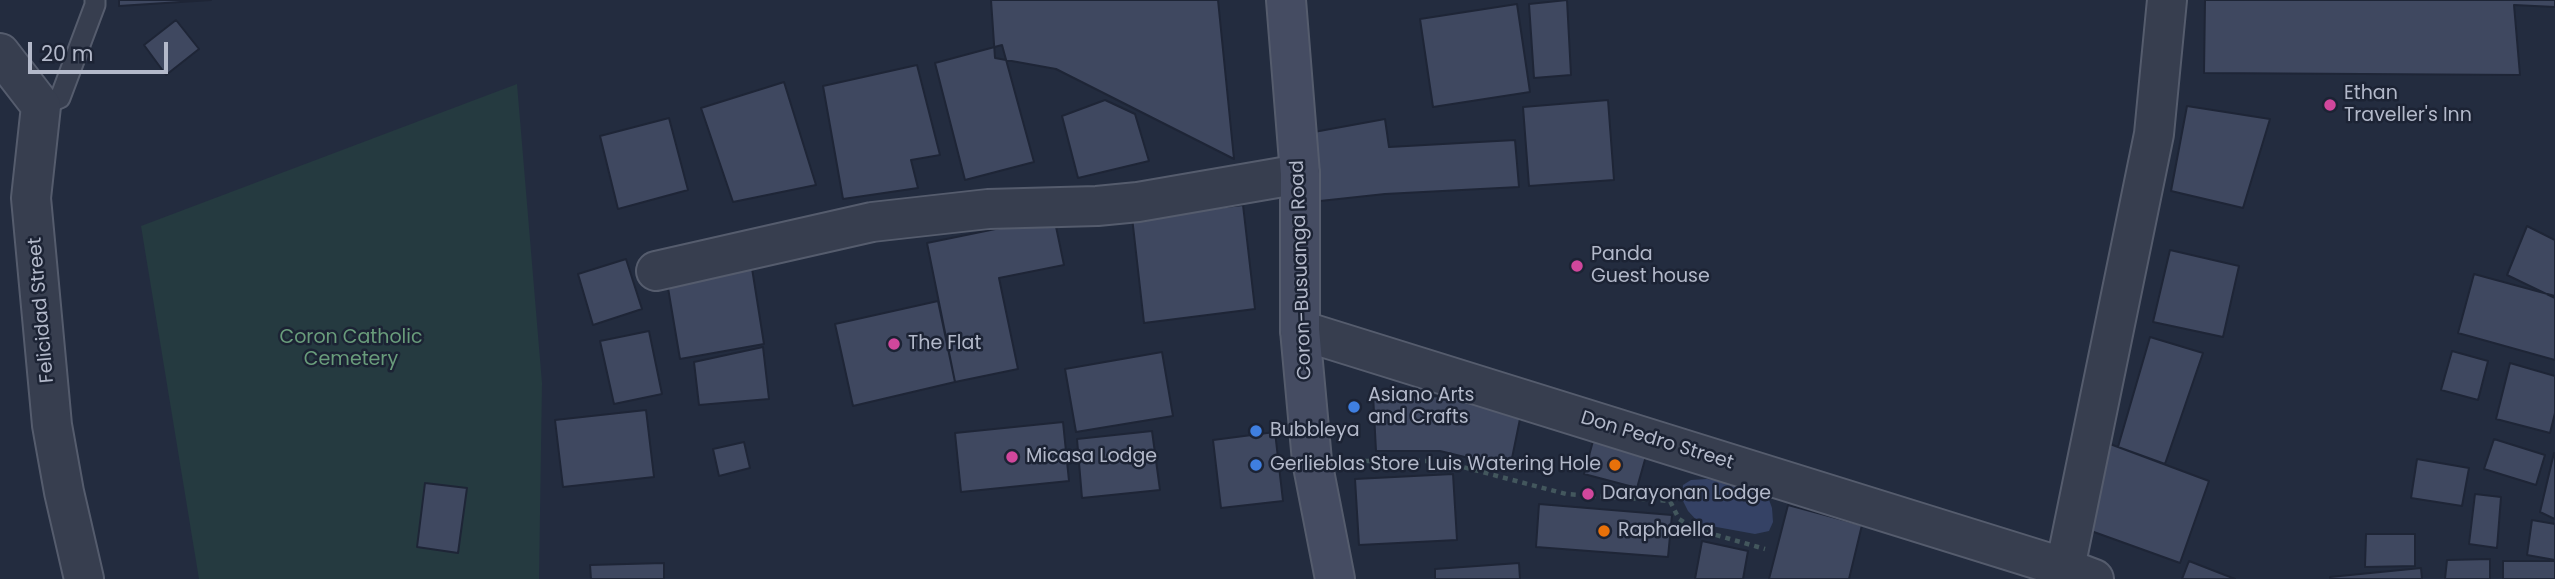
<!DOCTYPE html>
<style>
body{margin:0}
#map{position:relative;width:2555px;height:579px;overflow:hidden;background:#232c3f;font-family:Poppins,sans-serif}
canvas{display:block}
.scale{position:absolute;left:28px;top:42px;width:140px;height:32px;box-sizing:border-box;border:4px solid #b3b9ca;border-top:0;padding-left:9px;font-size:21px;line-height:24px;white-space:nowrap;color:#b3b9ca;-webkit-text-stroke:5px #1c2334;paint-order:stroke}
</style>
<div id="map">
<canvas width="2555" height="579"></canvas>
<div class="scale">20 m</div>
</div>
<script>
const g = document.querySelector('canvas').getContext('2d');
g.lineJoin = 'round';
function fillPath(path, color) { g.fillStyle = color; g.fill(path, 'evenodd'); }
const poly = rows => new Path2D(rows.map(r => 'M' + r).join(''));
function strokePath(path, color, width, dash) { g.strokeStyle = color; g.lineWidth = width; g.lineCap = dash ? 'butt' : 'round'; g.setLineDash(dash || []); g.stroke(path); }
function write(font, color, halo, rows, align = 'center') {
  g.font = font + ' Poppins,sans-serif'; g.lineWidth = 5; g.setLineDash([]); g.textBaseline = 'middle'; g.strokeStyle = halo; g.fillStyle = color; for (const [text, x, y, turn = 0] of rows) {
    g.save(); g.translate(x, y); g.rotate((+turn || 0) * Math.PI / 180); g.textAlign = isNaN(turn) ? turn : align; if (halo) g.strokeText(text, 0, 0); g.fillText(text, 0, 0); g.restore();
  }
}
const green = poly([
 [517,84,542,383,539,579,199,579,141,226]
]);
const water = poly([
 [1707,479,1755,487,1767,494,1772,508,1773,522,1769,531,1755,534,1700,524,1688,511,1682,499,1683,485,1691,480]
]);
const building = poly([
 [119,0,211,0,119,6,119,0],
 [991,0,1218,0,1234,159,1056,69,995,58,991,0],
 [1567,0,1571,75,1534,78,1529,4,1567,0],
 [2205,0,2555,0,2555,7,2514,5,2520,75,2204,73,2205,0],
 [1517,4,1530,92,1433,107,1420,19,1517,4],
 [176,20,199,49,166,75,144,45,176,20],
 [1002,45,1034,162,965,180,935,63,1002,45],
 [917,65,940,155,911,160,918,188,843,199,823,86,917,65],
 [784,82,816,185,733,202,701,108,784,82],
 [1105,100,1135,114,1149,161,1078,178,1062,116,1105,100],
 [1608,100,1614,180,1529,186,1523,107,1608,100],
 [2187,106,2270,119,2243,208,2171,191,2187,106],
 [669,118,688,190,618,209,600,136,669,118],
 [1385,119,1389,147,1515,140,1519,187,1385,194,1320,201,1314,132,1385,119],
 [1243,205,1255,309,1144,323,1132,217,1243,205],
 [1054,217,1064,265,999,278,1018,369,955,382,927,243,1054,217],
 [2527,226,2555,240,2555,298,2507,275,2527,226],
 [2170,250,2239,266,2223,337,2153,322,2170,250],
 [626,259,642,309,593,325,578,274,626,259],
 [751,262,764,344,680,359,666,276,751,262],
 [2474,274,2555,296,2555,360,2458,333,2474,274],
 [938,301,955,382,853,406,835,324,938,301],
 [649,331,662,394,614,404,600,341,649,331],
 [2150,337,2203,353,2165,464,2118,447,2150,337],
 [763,347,769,399,699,405,694,362,763,347],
 [2452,351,2488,361,2478,400,2441,390,2452,351],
 [1162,352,1173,416,1076,432,1065,369,1162,352],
 [2510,363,2555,376,2555,413,2550,433,2496,419,2510,363],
 [1373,394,1453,397,1521,414,1510,468,1440,451,1376,451,1373,394],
 [646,410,654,477,563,487,555,420,646,410],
 [1063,422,1069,481,961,492,955,433,1063,422],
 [1152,431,1160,490,1082,498,1077,439,1152,431],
 [1275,432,1283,501,1221,508,1213,440,1275,432],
 [2494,439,2545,455,2536,485,2484,469,2494,439],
 [1593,441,1646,456,1637,488,1584,474,1593,441],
 [744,442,750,468,719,476,713,449,744,442],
 [2110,444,2209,481,2180,563,2080,527,2110,444],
 [2554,453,2555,453,2555,519,2540,512,2554,453],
 [2417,459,2469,468,2462,506,2411,498,2417,459],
 [1453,474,1457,540,1359,545,1355,479,1453,474],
 [425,483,467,488,458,553,417,547,425,483],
 [2475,494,2501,497,2497,548,2469,544,2475,494],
 [1539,504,1672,515,1668,557,1536,547,1539,504],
 [1788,505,1862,525,1849,579,1769,579,1788,505],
 [2532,520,2555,524,2555,560,2527,555,2532,520],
 [2366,534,2415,534,2415,566,2365,567,2366,534],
 [1702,541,1748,551,1743,579,1695,579,1702,541],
 [2490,559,2490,579,2445,579,2447,560,2490,559],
 [2189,561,2235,579,2182,579,2189,561],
 [2503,561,2555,561,2555,579,2503,579,2503,561],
 [664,563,664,579,591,579,590,565,664,563],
 [1519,563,1520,579,1435,579,1435,569,1519,563],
 [2421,568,2422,579,2330,579,2330,577,2421,568]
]);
const path = poly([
 [1355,461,1440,461,1566,494,1670,501,1679,519,1695,529,1765,549]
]);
const lane = poly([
 [41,106,60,98,95,5,95,0]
]);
const street = poly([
 [0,53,41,106,31,198,52,425,64,492,84,579],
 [656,271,872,222,988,209,1097,206,1138,202,1300,174],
 [1300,330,2065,568,2094,579],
 [2065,568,2154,134,2167,0]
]);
const secondary = poly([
 [1286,0,1300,174,1300,330,1312,461,1335,579]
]);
const markers = [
 [2330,105,7,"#d1479c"],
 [1577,266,7,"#d1479c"],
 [894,344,7,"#d1479c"],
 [1354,407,7,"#3f7fe0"],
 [1256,431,7,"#3f7fe0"],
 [1012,457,7,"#d1479c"],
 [1256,465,7,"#3f7fe0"],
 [1615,465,7,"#e8710a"],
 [1588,494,7,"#d1479c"],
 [1604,531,7,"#e8710a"]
];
const poiNames = [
 ["Ethan",2344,94],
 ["Traveller's Inn",2344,116],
 ["Panda",1591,255],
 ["Guest house",1591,277],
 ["The Flat",908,344],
 ["Asiano Arts",1368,396],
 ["and Crafts",1368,418],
 ["Bubbleya",1270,431],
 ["Micasa Lodge",1026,457],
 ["Gerlieblas Store",1270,465],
 ["Luis Watering Hole",1601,465,"right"],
 ["Darayonan Lodge",1602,494],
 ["Raphaella",1618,531]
];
const streetNames = [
 ["Coron-Busuanga Road",1302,270,-92],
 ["Felicidad Street",42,310,-95],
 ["Don Pedro Street",1657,441,17]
];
const parkNames = [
 ["Coron Catholic",351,338],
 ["Cemetery",351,360]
];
fillPath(green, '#253a40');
fillPath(water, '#354265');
fillPath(building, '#3f4860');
strokePath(building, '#1e2536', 2);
strokePath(lane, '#555c6d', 23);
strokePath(street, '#555c6d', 42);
strokePath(secondary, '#555c6d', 42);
strokePath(path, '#43575d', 4.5, [5, 5]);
strokePath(lane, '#373e4f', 19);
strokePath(street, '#373e4f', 38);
strokePath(secondary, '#454c62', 38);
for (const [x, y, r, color] of markers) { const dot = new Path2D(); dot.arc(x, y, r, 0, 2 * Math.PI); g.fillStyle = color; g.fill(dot); strokePath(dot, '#1c2334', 2.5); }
write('19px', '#b3b9ca', '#1c2334', poiNames, 'left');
write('19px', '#b3b9ca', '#1c2334', streetNames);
write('19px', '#699c7b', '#1c2334', parkNames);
</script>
